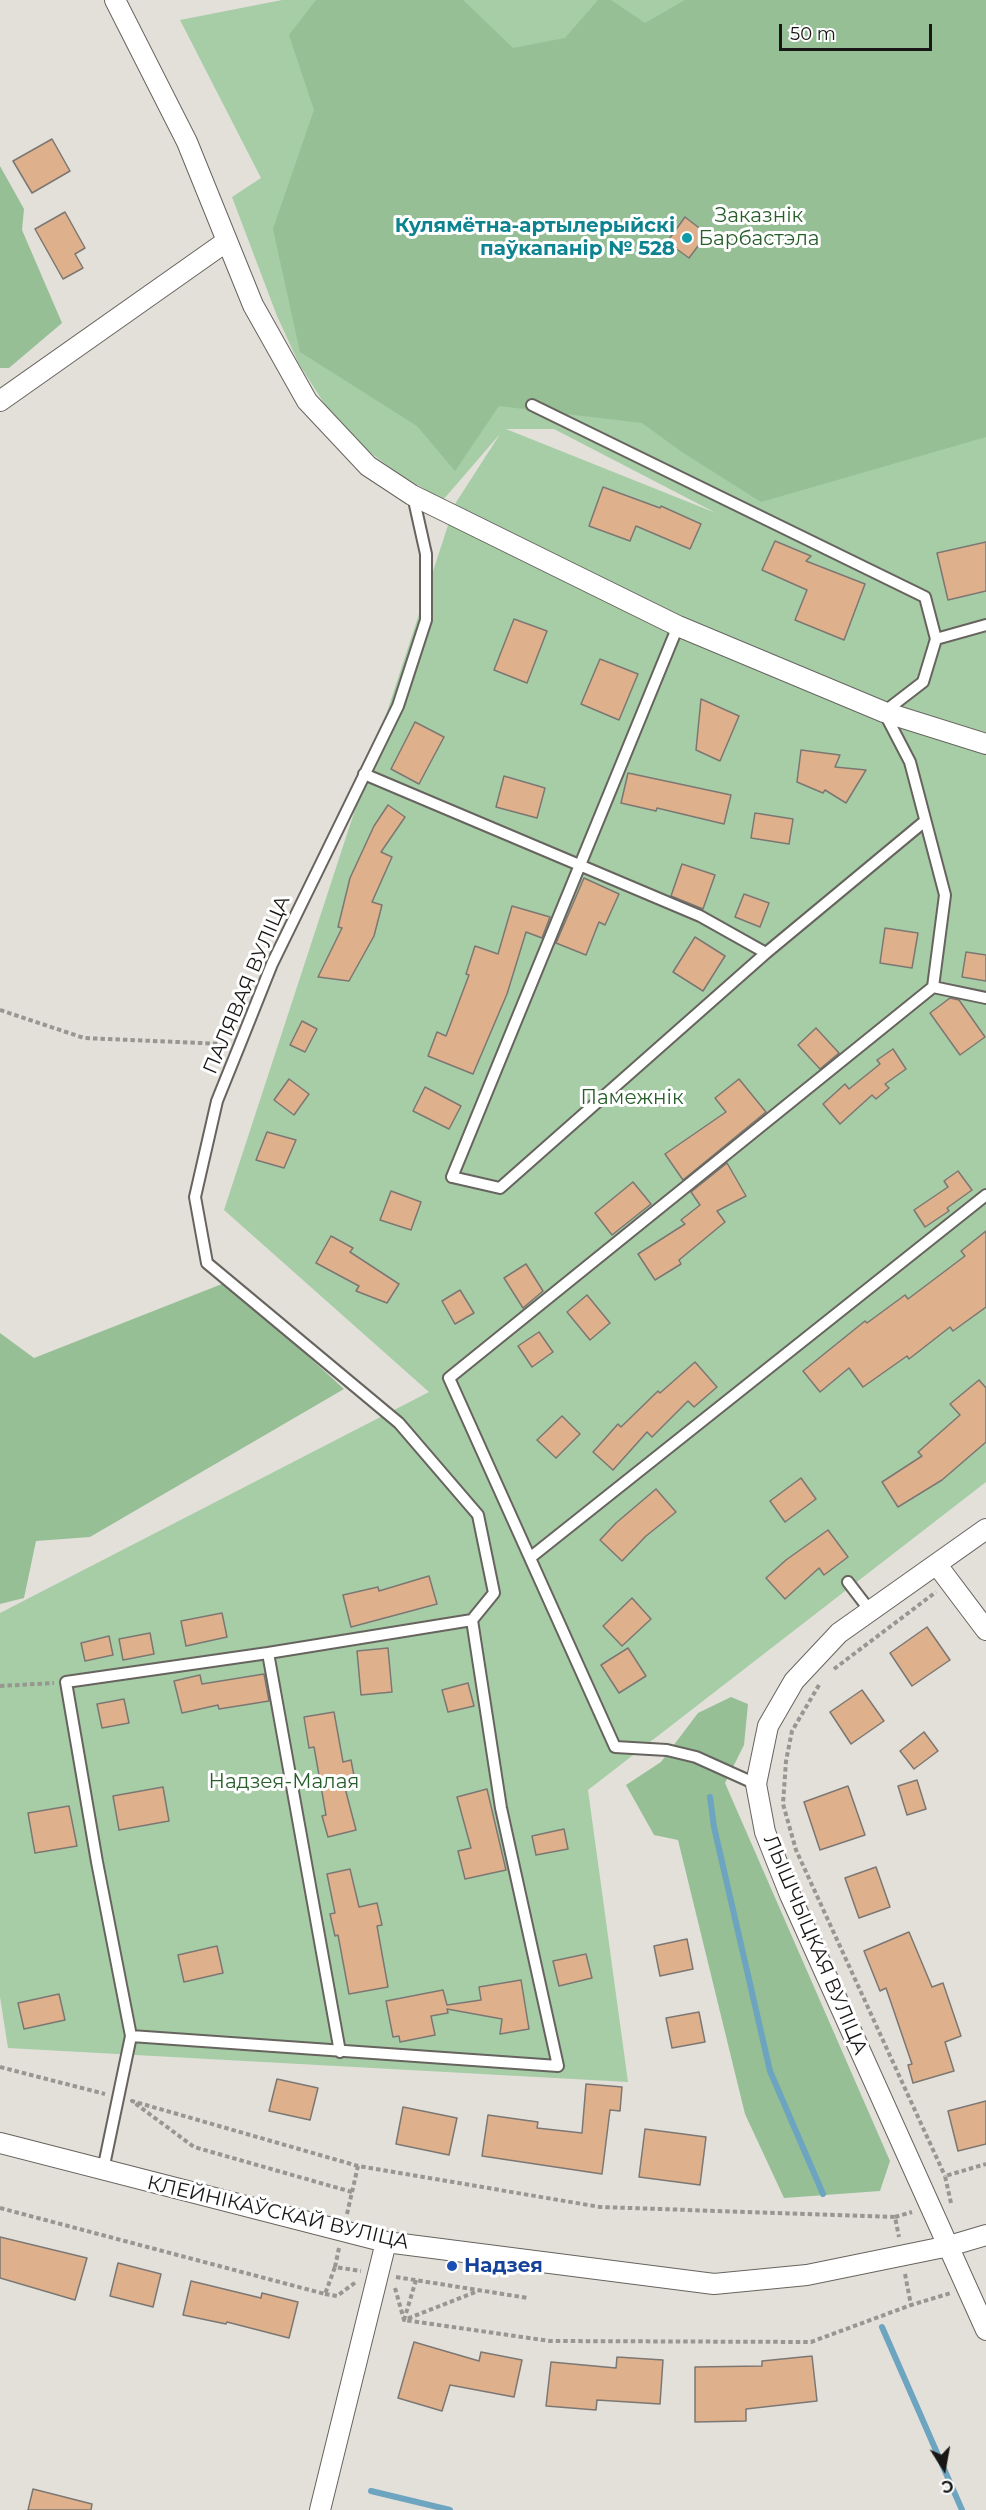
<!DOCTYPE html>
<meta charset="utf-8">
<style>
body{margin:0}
#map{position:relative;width:986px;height:2510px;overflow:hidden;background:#e3e0da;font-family:Montserrat,sans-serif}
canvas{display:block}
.north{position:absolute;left:914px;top:2438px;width:60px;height:60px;-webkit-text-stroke:4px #fff;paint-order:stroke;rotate:169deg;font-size:16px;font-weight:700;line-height:24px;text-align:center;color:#181715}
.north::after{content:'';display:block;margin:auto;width:21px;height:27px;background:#181715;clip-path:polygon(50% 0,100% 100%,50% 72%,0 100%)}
.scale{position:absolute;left:779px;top:24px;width:153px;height:27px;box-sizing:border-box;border:3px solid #181715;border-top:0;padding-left:8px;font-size:18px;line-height:21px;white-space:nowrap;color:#181715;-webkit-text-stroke:4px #fff;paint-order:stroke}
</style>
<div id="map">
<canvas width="986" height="2510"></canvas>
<div class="north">С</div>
<div class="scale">50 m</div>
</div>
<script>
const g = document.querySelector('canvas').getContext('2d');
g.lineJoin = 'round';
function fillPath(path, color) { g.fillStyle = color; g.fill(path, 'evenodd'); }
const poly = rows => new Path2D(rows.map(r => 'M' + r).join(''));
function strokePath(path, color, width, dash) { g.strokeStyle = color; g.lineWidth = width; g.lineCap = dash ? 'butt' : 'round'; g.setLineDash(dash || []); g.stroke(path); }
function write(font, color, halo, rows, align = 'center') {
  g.font = font + ' Montserrat,sans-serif'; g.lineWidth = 6; g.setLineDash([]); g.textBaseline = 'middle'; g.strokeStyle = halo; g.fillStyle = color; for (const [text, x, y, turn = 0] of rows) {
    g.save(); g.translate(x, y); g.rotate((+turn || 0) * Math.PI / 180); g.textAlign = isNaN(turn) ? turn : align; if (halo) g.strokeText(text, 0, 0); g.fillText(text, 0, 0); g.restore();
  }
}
const green = poly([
 [282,0,986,0,986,1482,588,1790,628,2082,8,2048,0,1997,0,1613,429,1392,224,1210,455,504,500,434,443,500,399,474,364,448,327,408,299,364,277,316,232,197,261,178,180,20],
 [506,429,554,429,716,513]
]);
const forest = poly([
 [316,0,463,0,513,48,565,38,598,0,611,0,645,23,685,0,986,0,986,437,761,502,682,452,642,423,499,406,455,471,417,426,300,352,273,229,314,110,289,35],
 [0,166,24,209,22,230,62,323,9,368,0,368],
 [227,1282,344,1389,90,1537,36,1541,24,1598,0,1604,0,1333,34,1358],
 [731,1697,748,1704,744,1745,725,1783,890,2161,880,2191,784,2198,745,2114,678,1840,654,1835,626,1785,661,1762,698,1713]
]);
const stream = poly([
 [710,1797,714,1827,770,2071,823,2194],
 [882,2327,962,2510],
 [371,2491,450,2510]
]);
const building = poly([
 [52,139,70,171,32,193,13,161,52,139],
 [65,212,85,248,75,254,83,268,63,279,35,229,65,212],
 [685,217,707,234,689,258,667,242,685,217],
 [603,487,660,508,661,506,701,524,690,549,636,526,630,541,589,526,603,487],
 [775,541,811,556,806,561,865,584,844,640,795,620,807,590,762,570,775,541],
 [986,542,986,591,948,600,937,553,986,542],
 [514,619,547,631,527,683,494,670,514,619],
 [600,659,638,674,619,720,581,704,600,659],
 [701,699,739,716,720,761,696,750,701,699],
 [415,722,444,737,419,784,391,769,415,722],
 [801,750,840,755,835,767,866,770,846,803,825,790,823,793,797,782,801,750],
 [628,773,731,795,724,824,657,808,656,811,621,803,628,773],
 [504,776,545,788,537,818,496,807,504,776],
 [388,805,405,817,381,852,392,857,372,902,382,905,374,936,349,981,318,977,342,928,338,927,350,878,374,826,388,805],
 [755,813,793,819,789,844,751,838,755,813],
 [682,864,715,875,703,909,671,896,682,864],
 [584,878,619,894,605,925,599,922,586,955,556,943,584,878],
 [744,894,769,903,760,927,735,917,744,894],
 [512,906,550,917,542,938,526,932,507,994,473,1074,428,1056,437,1032,446,1036,469,975,466,974,475,946,498,954,512,906],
 [885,928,918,933,912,968,880,963,885,928],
 [695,937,725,956,703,991,673,972,695,937],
 [966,952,986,955,986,981,962,977,966,952],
 [950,998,959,1000,985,1037,960,1055,930,1013,950,998],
 [302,1021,317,1029,305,1052,290,1045,302,1021],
 [816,1028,839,1053,820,1069,798,1045,816,1028],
 [893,1049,906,1069,885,1084,889,1088,876,1099,872,1095,840,1124,823,1104,845,1084,849,1089,880,1064,877,1060,893,1049],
 [289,1079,309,1094,294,1115,274,1100,289,1079],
 [739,1079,766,1112,683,1180,665,1154,726,1112,715,1098,739,1079],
 [425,1087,461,1106,449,1129,413,1111,425,1087],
 [267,1132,296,1140,284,1168,256,1160,267,1132],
 [727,1163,746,1196,717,1211,725,1222,679,1260,681,1264,655,1280,638,1254,685,1224,681,1220,700,1205,691,1192,727,1163],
 [958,1171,972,1190,947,1208,949,1211,925,1227,914,1210,948,1187,944,1181,958,1171],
 [633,1182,651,1204,612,1235,595,1213,633,1182],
 [391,1191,421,1202,411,1230,380,1220,391,1191],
 [986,1231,986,1307,953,1331,950,1327,909,1359,907,1356,863,1387,849,1368,820,1392,803,1371,865,1321,867,1323,905,1295,908,1299,965,1256,961,1251,986,1231],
 [331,1236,353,1248,350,1252,399,1284,387,1303,356,1291,359,1286,316,1263,331,1236],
 [526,1264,543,1291,523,1308,504,1278,526,1264],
 [460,1290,474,1313,455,1324,442,1301,460,1290],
 [587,1295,610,1323,590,1340,567,1312,587,1295],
 [539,1332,553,1352,532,1367,518,1346,539,1332],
 [695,1362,717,1387,694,1407,688,1401,652,1437,647,1432,613,1470,593,1452,618,1424,621,1427,658,1391,660,1393,695,1362],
 [979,1380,986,1388,986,1442,942,1480,898,1507,882,1482,922,1456,918,1452,960,1415,950,1404,979,1380],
 [562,1416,580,1434,556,1458,537,1440,562,1416],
 [801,1478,816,1499,785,1522,770,1501,801,1478],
 [656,1489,676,1512,646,1536,622,1561,600,1540,616,1523,656,1489],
 [828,1530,848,1557,824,1575,819,1568,785,1599,766,1578,786,1560,828,1530],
 [429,1576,437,1604,351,1627,343,1595,378,1587,379,1591,429,1576],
 [632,1598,651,1619,622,1646,603,1626,632,1598],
 [222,1613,227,1637,186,1646,181,1621,222,1613],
 [927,1627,950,1660,912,1686,890,1653,927,1627],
 [150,1633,154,1654,123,1660,119,1639,150,1633],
 [109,1636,113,1655,85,1661,81,1643,109,1636],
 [388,1648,392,1692,361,1695,357,1651,388,1648],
 [628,1648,646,1676,619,1693,601,1665,628,1648],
 [264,1674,269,1701,219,1709,218,1705,182,1713,174,1681,200,1675,202,1684,264,1674],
 [468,1683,474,1706,448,1712,442,1690,468,1683],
 [862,1690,884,1721,851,1744,830,1712,862,1690],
 [124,1699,129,1723,102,1728,97,1704,124,1699],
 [334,1712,343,1762,351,1760,356,1786,345,1788,356,1830,328,1837,322,1816,326,1815,314,1747,309,1748,304,1717,334,1712],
 [924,1732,938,1751,914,1769,900,1751,924,1732],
 [917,1780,926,1809,907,1815,898,1786,917,1780],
 [848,1786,865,1835,820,1850,804,1802,848,1786],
 [163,1787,169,1821,119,1830,113,1796,163,1787],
 [487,1789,506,1870,465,1879,458,1851,471,1848,457,1797,487,1789],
 [69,1806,77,1846,35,1853,28,1813,69,1806],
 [564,1829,568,1849,536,1855,532,1836,564,1829],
 [876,1867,890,1907,859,1918,845,1878,876,1867],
 [350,1869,359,1907,377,1903,382,1925,377,1926,388,1987,349,1994,338,1935,335,1936,330,1914,335,1913,327,1874,350,1869],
 [909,1932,932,1987,943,1983,961,2036,945,2042,954,2071,913,2083,908,2065,912,2064,886,1988,880,1991,864,1951,909,1932],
 [687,1939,693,1969,660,1976,654,1946,687,1939],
 [217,1946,223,1973,184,1982,178,1955,217,1946],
 [586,1954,592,1978,559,1986,553,1961,586,1954],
 [521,1980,529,2029,500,2034,502,2019,447,2009,448,2013,431,2016,435,2035,400,2042,399,2036,393,2037,386,2001,443,1990,447,2005,481,2000,479,1987,521,1980],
 [59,1994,65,2020,24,2029,18,2003,59,1994],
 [699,2012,705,2042,672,2048,666,2018,699,2012],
 [277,2079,318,2088,310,2120,269,2111,277,2079],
 [586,2084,622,2087,620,2111,610,2110,602,2174,482,2156,488,2115,538,2122,537,2128,582,2133,586,2084],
 [986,2101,986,2144,958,2151,948,2111,986,2101],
 [403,2107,457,2118,449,2155,396,2144,403,2107],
 [645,2129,706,2137,700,2185,639,2177,645,2129],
 [0,2237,87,2258,75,2300,0,2278,0,2237],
 [118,2263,161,2274,153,2307,110,2296,118,2263],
 [191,2281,261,2298,262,2293,298,2302,289,2338,227,2322,226,2324,183,2315,191,2281],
 [414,2342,479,2361,481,2352,522,2360,514,2397,450,2385,442,2411,398,2398,414,2342],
 [812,2356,817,2401,746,2409,746,2421,695,2422,695,2367,762,2366,762,2361,812,2356],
 [617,2357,663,2360,660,2404,597,2400,596,2410,546,2406,551,2362,616,2368,617,2357],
 [33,2489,92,2504,91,2510,28,2510,33,2489]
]);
const path = poly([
 [0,1010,84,1038,224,1044],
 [834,1669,936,1592],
 [819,1685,792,1731,786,1761,783,1804,796,1850,945,2176],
 [0,1686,54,1683],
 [0,2067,105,2094],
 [352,2192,194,2147,132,2101,358,2166],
 [951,2203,945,2176,986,2164],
 [0,2208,325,2294,335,2267],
 [347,2214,358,2166,600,2207,895,2217,899,2237],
 [895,2217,912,2212],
 [339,2248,335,2267,361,2271],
 [905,2274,911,2305,951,2293],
 [396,2277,528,2298],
 [416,2280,404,2320,550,2341,811,2342,911,2305],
 [395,2288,404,2320,478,2291],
 [325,2294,337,2296,356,2282]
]);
const service = poly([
 [532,405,925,597,936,639,923,682,884,712,910,762,945,895,933,987,449,1378,615,1747,667,1750,696,1757,756,1784],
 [413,496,426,554,426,620,398,706,272,964,240,1044,217,1101,195,1197,207,1263,399,1423,478,1515,494,1593,472,1620,268,1653,66,1682,97,1862,131,2036,558,2066,501,1808,472,1620],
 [678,626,452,1177,500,1188,766,953,925,821],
 [936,639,986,625],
 [364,774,700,916,766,953],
 [933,987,986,998],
 [531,1557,986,1195],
 [848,1582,871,1612],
 [268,1653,340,2052],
 [103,2170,131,2036]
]);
const minor = poly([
 [115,0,187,142,253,305,307,401,368,466,412,495,678,626,884,712,986,744],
 [0,401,227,241],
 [986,1529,839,1633,794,1681,768,1726,756,1784,765,1832,790,1895,986,2330],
 [937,1565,986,1630],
 [0,2143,386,2242,714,2284,807,2275,949,2246,986,2235],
 [320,2510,386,2242]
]);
const markers = [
 [687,238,6,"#0f9aa8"],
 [452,2266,6,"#1a4fb4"]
];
const parkNames = [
 ["Заказнік",759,216],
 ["Барбастэла",759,239],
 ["Памежнік",632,1098],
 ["Надзея-Малая",284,1782]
];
const cultureNames = [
 ["Кулямётна-артылерыйскі",675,226],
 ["паўкапанір № 528",675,249]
];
const streetNames = [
 ["ПАЛЯВАЯ ВУЛІЦА",247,985,-67],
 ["ЛЫШЧЫЦКАЯ ВУЛІЦА",815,1945,67],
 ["КЛЕЙНІКАЎСКАЙ ВУЛІЦА",278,2213,13]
];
const transitNames = [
 ["Надзея",464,2266]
];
fillPath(green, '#a6cda6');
fillPath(forest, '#96bf96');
strokePath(stream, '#6da4c0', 6);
fillPath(building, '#deb18c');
strokePath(building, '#7c7773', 1.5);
strokePath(service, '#67645f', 14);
strokePath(minor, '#67645f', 22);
strokePath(path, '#989691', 4, [4.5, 3]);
strokePath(service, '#fff', 10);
strokePath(minor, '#fff', 20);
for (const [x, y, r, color] of markers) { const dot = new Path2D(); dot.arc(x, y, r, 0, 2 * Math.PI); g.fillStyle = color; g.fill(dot); strokePath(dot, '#fff', 2); }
write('20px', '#275e2a', '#fff', parkNames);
write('bold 20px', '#0d838f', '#fff', cultureNames, 'right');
write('20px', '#181715', '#fff', streetNames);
write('bold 20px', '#164399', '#fff', transitNames, 'left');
</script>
